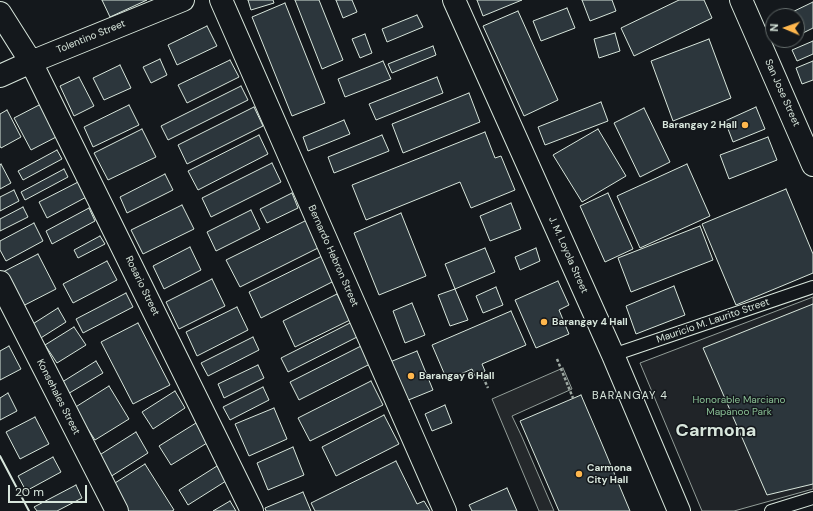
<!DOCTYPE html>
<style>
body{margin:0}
#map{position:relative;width:813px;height:511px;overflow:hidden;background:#14181c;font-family:"DM Sans",sans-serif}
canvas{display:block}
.north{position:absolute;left:765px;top:8px;width:40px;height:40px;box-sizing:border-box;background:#14181c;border:1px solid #626a69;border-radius:50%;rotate:272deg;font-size:11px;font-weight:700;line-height:16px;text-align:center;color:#d8e6dc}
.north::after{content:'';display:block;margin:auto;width:14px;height:18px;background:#ffb74d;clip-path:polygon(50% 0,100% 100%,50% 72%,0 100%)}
.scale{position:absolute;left:8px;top:485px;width:79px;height:18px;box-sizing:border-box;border:2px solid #d8e6dc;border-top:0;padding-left:5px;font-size:12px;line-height:14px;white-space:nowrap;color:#d8e6dc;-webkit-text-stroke:3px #14181c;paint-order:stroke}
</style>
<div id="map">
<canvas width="813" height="511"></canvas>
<div class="north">N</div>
<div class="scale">20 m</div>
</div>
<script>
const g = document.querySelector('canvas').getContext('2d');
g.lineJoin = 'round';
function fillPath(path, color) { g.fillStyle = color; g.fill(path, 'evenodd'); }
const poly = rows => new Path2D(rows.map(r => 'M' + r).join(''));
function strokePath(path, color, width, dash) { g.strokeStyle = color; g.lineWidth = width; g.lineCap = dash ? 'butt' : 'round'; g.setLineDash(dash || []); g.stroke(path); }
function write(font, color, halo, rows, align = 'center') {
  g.font = font + ' "DM Sans",sans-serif'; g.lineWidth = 3; g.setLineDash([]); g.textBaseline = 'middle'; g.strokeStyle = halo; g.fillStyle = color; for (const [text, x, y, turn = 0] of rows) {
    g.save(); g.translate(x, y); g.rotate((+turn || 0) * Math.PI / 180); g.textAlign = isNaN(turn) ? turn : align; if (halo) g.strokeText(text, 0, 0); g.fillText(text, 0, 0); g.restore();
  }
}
const green = poly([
 [813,297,813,489,734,511,702,511,640,363,813,297]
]);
const parking = poly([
 [563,368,572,389,512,416,522,437,554,511,539,511,492,399,563,368]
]);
const building = poly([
 [102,0,147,0,110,17,102,0],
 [248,0,273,0,274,3,251,10,248,0],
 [295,0,319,0,343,60,322,69,295,0],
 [336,0,352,0,357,12,343,18,336,0],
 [477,0,522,0,483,16,477,0],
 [582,0,612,0,616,11,590,21,582,0],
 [679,0,704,0,712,18,634,56,621,28,679,0],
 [813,2,813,28,797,36,797,16,784,16,813,2],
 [285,3,325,103,292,116,252,17,285,3],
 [567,8,575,28,541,41,533,21,567,8],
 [518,11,558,100,524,116,483,26,518,11],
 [417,15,423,27,387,42,382,29,417,15],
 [207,26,217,46,177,65,168,45,207,26],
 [615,33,620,51,599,58,594,39,615,33],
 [365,34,372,53,360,58,352,39,365,34],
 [709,39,731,98,673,121,651,61,709,39],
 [813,41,813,54,797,61,792,50,813,41],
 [433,46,436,55,392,73,388,64,433,46],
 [160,59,167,75,151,83,143,67,160,59],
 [230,60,239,77,187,103,178,85,230,60],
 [383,61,391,79,345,97,338,79,383,61],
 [813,61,813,80,802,84,796,68,813,61],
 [120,65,131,88,104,100,93,78,120,65],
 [79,77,94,106,74,116,60,86,79,77],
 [437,77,443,93,376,120,369,104,437,77],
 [241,86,248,100,168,140,161,126,241,86],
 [469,93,480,122,403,153,392,124,469,93],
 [601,102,608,121,545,145,538,127,601,102],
 [43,103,60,135,31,150,14,118,43,103],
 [129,105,139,125,93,147,84,127,129,105],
 [254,107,263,126,187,164,178,145,254,107],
 [756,107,765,129,733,142,725,121,756,107],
 [644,108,670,162,640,177,614,123,644,108],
 [7,110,21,137,1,148,0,146,0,114,7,110],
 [344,120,350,134,308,151,303,137,344,120],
 [142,129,156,157,108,180,94,153,142,129],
 [598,129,626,176,582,202,553,155,598,129],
 [485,132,495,158,501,156,515,190,471,208,460,182,366,220,352,185,485,132],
 [259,135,268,154,198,190,188,171,259,135],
 [382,135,389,151,334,173,328,157,382,135],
 [768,137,777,160,729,179,720,155,768,137],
 [57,150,62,159,23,180,18,171,57,150],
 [272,163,281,182,211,217,202,198,272,163],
 [1,164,11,183,0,189,0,165,1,164],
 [687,164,710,216,640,248,617,196,687,164],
 [64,169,68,177,25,200,21,192,64,169],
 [165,174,173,190,127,213,120,197,165,174],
 [84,179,92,194,47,218,39,202,84,179],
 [786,189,813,254,813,273,736,305,702,224,786,189],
 [14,190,19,201,0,211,0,197,14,190],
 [292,193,298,208,267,223,260,209,292,193],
 [608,193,633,249,605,262,580,206,608,193],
 [511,203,521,229,490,241,480,216,511,203],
 [182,205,194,229,143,254,131,230,182,205],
 [23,207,28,217,0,231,0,219,23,207],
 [89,208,95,221,52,244,46,231,89,208],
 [251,210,260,229,216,251,207,232,251,210],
 [401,213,426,276,379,295,354,233,401,213],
 [311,218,324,245,240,287,226,260,311,218],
 [34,223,43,241,6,261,0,250,0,241,34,223],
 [700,226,713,260,631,292,618,258,700,226],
 [100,236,105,244,78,258,74,250,100,236],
 [190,247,201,270,164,289,153,266,190,247],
 [485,248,495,272,455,289,445,264,485,248],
 [536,248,540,261,520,270,515,257,536,248],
 [38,254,56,289,19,308,1,273,38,254],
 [322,256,334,281,261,318,249,292,322,256],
 [107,261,117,280,73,303,63,284,107,261],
 [212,279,225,306,179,329,166,302,212,279],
 [558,281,569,305,559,310,569,334,536,348,515,300,558,281],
 [674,286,685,315,636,334,626,306,674,286],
 [496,287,503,305,483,313,476,296,496,287],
 [455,289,468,320,450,326,438,295,455,289],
 [126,293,133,307,83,333,76,319,126,293],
 [337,294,350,320,295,347,283,321,337,294],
 [412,303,425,335,405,343,393,311,412,303],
 [813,304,813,484,767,495,703,348,813,304],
 [237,307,248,330,197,356,186,332,237,307],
 [58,308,66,322,36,341,28,327,58,308],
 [511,311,526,345,482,364,485,371,475,376,472,369,447,380,432,345,511,311],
 [354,321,361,335,288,372,281,358,354,321],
 [138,323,170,385,133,404,101,342,138,323],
 [74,327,86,345,57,363,45,345,74,327],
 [253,337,259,350,208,376,201,363,253,337],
 [363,345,372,363,299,400,290,382,363,345],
 [9,346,21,369,0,380,0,351,9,346],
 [417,351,433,390,406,401,390,362,417,351],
 [96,361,103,373,66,395,59,384,96,361],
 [258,365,264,378,224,398,218,384,258,365],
 [371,381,383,405,310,441,298,418,371,381],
 [109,386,129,419,95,440,74,408,109,386],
 [263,387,269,400,230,420,223,407,263,387],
 [175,391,185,408,153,429,142,412,175,391],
 [8,393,17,411,0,420,0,398,8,393],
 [581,395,599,437,630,511,559,511,520,421,581,395],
 [445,405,452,423,432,431,425,414,445,405],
 [274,408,287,439,249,456,235,424,274,408],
 [384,415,399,444,336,476,322,447,384,415],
 [35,417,49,444,20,459,6,432,35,417],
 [196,423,207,443,171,465,159,446,196,423],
 [136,432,148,453,110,477,98,456,136,432],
 [293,447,304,475,268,490,257,463,293,447],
 [53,457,61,472,26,491,18,476,53,457],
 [396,461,417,504,424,501,430,511,315,511,311,503,396,461],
 [145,464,174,510,172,511,121,511,107,488,145,464],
 [217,466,226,481,188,505,179,490,217,466],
 [76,485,82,498,57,511,37,511,34,507,76,485],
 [507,488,517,511,472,511,469,505,507,488],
 [303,492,311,511,266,511,265,508,303,492],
 [230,501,236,511,213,511,230,501]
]);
const path = poly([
 [557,359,573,398],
 [481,373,488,388]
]);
const lane = poly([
 [613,355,813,287],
 [771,511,813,498]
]);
const street = poly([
 [221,0,445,511],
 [0,13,31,62,252,511],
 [0,76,31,62,183,0],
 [0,282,117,511]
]);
const secondary = poly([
 [454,0,613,355,679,511],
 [741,0,813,165]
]);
const wall = poly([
 [0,456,29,511]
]);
const markers = [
 [745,125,4,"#ffb74d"],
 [544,322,4,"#ffb74d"],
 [411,376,4,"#ffb74d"],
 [579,474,4,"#ffb74d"]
];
const streetNames = [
 ["Tolentino Street",91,37,-22],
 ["San Jose Street",782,93,66],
 ["J. M. Loyola Street",568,255,66],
 ["Bernardo Hebron Street",333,256,66],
 ["Rosario Street",142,286,64],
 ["Mauricio M. Laurito Street",713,321,-19],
 ["Konsehales Street",58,397,63]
];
const poiNames = [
 ["Barangay 2 Hall",737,125,"right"],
 ["Barangay 4 Hall",552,322],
 ["Barangay 6 Hall",419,376],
 ["Carmona",587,468],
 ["City Hall",587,480]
];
const parkNames = [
 ["Honorable Marciano",739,400],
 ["Mapanoo Park",739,412]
];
const neighbourhoodNames = [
 ["BARANGAY 4",630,396]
];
const townNames = [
 ["Carmona",716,431]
];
fillPath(green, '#202428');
strokePath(green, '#939e99', 1);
fillPath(parking, '#24282b');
strokePath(parking, '#939e99', 1);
fillPath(building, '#2c363c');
strokePath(building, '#d8e6dc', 1);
strokePath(lane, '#d8e6dc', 14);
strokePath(street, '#d8e6dc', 24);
strokePath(secondary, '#d8e6dc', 24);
strokePath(path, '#9da8a2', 2.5, [3, 2]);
strokePath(lane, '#14181c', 12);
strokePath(street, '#14181c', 22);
strokePath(secondary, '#14181c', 22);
strokePath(wall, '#d8e6dc', 2);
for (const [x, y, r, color] of markers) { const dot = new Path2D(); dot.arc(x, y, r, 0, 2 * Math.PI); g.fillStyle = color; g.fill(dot); strokePath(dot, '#14181c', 1.5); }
write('10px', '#d8e6dc', '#14181c', streetNames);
write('bold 10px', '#d8e6dc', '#14181c', poiNames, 'left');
write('10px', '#8ac095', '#14181c', parkNames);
g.letterSpacing = '1px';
write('11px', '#d8e6dc', '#14181c', neighbourhoodNames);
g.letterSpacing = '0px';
write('bold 18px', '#d8e6dc', '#14181c', townNames);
</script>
